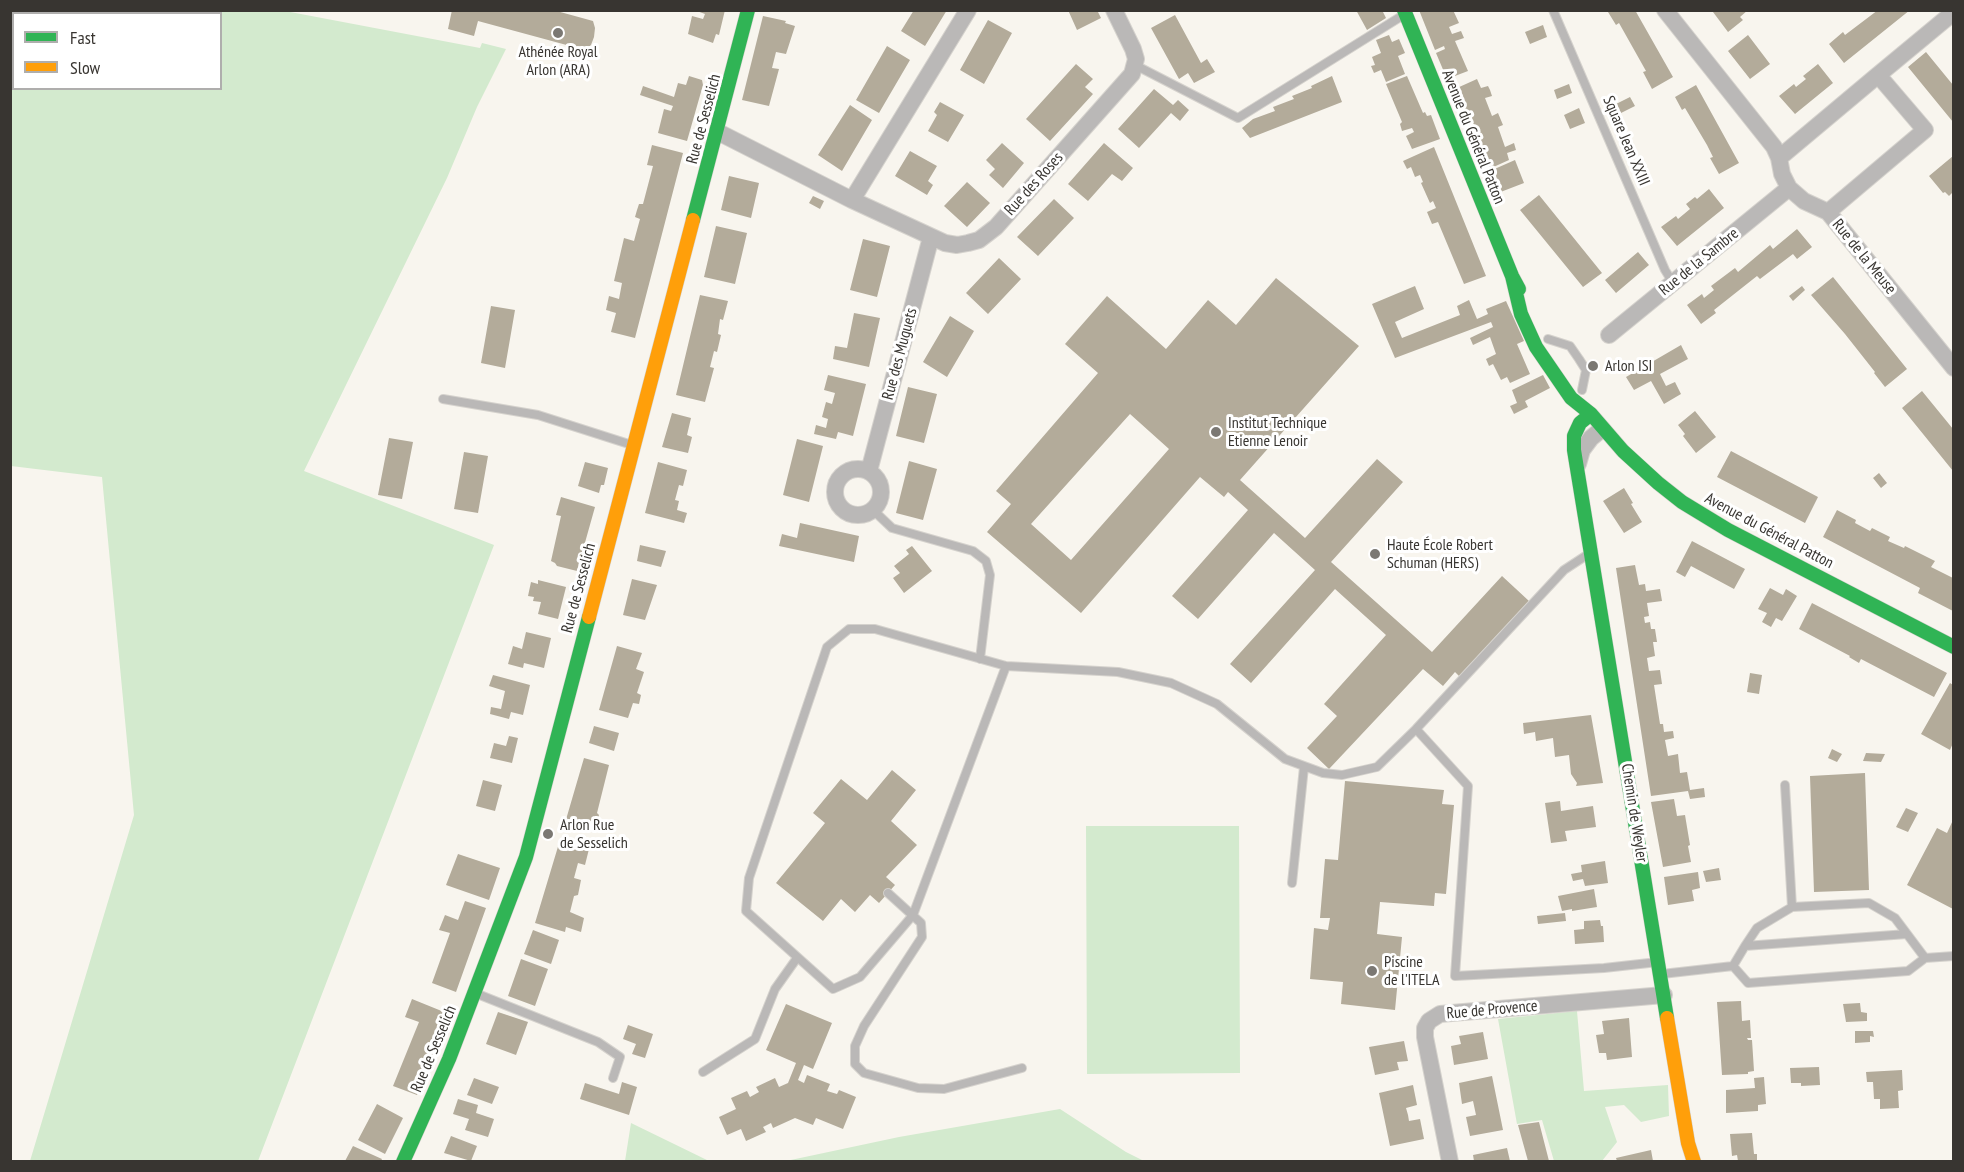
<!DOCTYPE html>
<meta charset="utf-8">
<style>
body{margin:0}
#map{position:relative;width:1964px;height:1172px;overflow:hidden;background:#f8f5ee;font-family:"PT Sans Narrow",sans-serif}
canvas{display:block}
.frame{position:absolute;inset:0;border:12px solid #383531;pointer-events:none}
.legend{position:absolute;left:12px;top:12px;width:210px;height:78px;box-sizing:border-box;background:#fff;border:2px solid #afaead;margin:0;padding:8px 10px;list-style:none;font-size:18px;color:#383531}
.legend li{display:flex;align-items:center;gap:12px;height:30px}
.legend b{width:30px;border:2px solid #afaead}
</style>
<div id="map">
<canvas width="1964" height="1172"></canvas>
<div class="frame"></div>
<ul class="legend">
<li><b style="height:8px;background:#30b455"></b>Fast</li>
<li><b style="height:8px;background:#ff9f0a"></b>Slow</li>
</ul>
</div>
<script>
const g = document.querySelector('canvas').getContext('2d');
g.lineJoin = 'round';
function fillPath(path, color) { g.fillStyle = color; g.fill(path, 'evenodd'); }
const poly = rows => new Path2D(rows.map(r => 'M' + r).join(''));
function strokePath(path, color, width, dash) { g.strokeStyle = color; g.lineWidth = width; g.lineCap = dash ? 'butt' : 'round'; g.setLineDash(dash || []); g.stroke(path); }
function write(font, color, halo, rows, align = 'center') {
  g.font = font + ' "PT Sans Narrow",sans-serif'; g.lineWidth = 6; g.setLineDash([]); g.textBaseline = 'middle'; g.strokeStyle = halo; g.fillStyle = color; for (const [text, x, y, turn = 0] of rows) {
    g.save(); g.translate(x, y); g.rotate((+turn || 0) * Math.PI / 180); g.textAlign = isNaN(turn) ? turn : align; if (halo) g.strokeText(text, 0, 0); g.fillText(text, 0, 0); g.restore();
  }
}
const green = poly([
 [11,10,285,11,480,48,482,43,506,49,477,107,447,178,304,471,494,545,258,1161,30,1161,134,815,102,477,11,466],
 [14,14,220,14,220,88,14,88],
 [1086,826,1239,826,1240,1073,1087,1074],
 [1577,1011,1584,1091,1668,1085,1669,1116,1641,1122,1624,1105,1605,1107,1617,1142,1602,1161,1554,1161,1542,1120,1517,1124,1498,1019],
 [1060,1109,1126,1152,1144,1161,786,1161,899,1137],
 [631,1123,709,1161,625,1161]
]);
const building = poly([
 [452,10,553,10,593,21,595,28,594,37,591,45,585,50,478,21,474,36,448,29],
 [694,10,725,10,719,35,716,34,713,43,688,34,692,16,703,19,705,14],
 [914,10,947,10,925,46,901,31],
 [1068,10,1097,10,1101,18,1077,30],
 [1356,10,1382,10,1386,18,1367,30],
 [1419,10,1453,10,1459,23,1449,27,1452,34,1461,31,1464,38,1455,41,1468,71,1447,79,1436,53,1445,49,1444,46,1435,50],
 [1610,10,1635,10,1673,77,1652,89,1643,72,1646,71,1619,23,1616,25,1608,12],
 [1714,10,1748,10,1740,17,1743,20,1728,32,1713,12],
 [1878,10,1910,10,1844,63,1829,44,1843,32,1845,35],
 [1175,15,1201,63,1207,59,1215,72,1194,83,1188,73,1179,79,1151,28],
 [763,16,786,21,785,23,795,26,786,54,776,52,772,68,779,69,769,106,742,100],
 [988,20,1012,33,984,84,960,70],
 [1543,25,1547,37,1530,44,1525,32],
 [1389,35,1392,42,1399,39,1405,53,1398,56,1405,74,1386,82,1381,70,1374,73,1371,66,1375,65,1372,57,1381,53,1376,40],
 [1748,35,1770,64,1750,79,1728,51],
 [887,46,910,60,879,113,856,100],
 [1926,52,1953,85,1953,122,1908,67],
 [1076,64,1093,79,1085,87,1093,94,1050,141,1026,119],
 [1818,64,1833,83,1795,114,1779,96,1794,84,1796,87,1806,79,1803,76],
 [689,76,702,80,703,85,687,141,658,133,664,109,671,111,673,106,640,95,643,86,674,97,678,83,686,85],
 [1332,76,1342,102,1250,138,1242,128,1253,119,1275,111,1273,107,1294,99,1292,96,1312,88,1311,86],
 [1407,76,1423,113,1425,112,1427,116,1431,115,1440,139,1412,149,1406,136,1414,132,1412,128,1402,131,1400,124,1402,122,1386,84],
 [1477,79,1481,88,1488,86,1490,90,1492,96,1485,98,1492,116,1498,113,1503,125,1498,127,1505,147,1514,143,1516,150,1507,153,1509,160,1489,169,1457,88],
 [1569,84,1572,93,1557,99,1554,90],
 [1696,85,1739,163,1719,174,1710,158,1713,157,1707,145,1685,108,1682,110,1675,97],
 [1154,89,1173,105,1178,100,1189,110,1180,121,1171,113,1139,148,1118,129],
 [1630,97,1635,106,1621,113,1616,104],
 [940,102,964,115,948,142,928,131,937,115,934,112],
 [850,105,872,120,842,171,818,155],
 [1579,108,1585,123,1570,129,1564,115],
 [1002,143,1024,163,1003,188,989,175,995,169,986,160],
 [1104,143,1133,168,1122,181,1112,174,1088,201,1068,184],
 [652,145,683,153,635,338,611,332,616,313,606,310,609,296,619,299,622,283,614,281,624,238,634,241,640,219,635,217,637,210,639,204,643,204,653,166,647,165],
 [1434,147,1486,276,1464,284,1438,222,1432,224,1427,212,1436,208,1433,201,1430,203,1421,183,1423,182,1420,175,1415,177,1411,167,1407,169,1403,161],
 [910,151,937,166,928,181,933,185,927,195,895,176],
 [1953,156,1953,192,1949,196,1945,192,1943,193,1929,176],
 [1515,160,1524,183,1498,193,1490,171],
 [729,176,759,183,751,218,721,210],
 [967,182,990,203,967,227,944,206],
 [1709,189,1724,208,1677,246,1661,227,1676,216,1678,219,1690,209,1686,204,1695,197,1697,199],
 [1539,195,1602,273,1583,287,1520,210],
 [813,196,824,201,820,209,809,203],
 [1054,199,1074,218,1038,256,1017,237],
 [716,226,747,233,735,284,704,277],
 [1797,229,1812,247,1797,259,1793,254,1760,279,1757,276,1714,310,1716,313,1701,324,1687,305,1702,294,1704,298,1714,290,1711,286,1735,268,1738,272,1770,245,1773,249],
 [863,239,890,246,877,297,850,290],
 [1638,252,1649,265,1616,293,1605,280],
 [999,258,1021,279,988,314,966,293],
 [1833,277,1907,369,1885,387,1874,373,1875,372,1845,334,1811,295],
 [1276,278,1359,346,1240,480,1305,538,1377,459,1403,482,1331,562,1432,652,1502,576,1529,601,1459,676,1455,672,1443,686,1423,669,1329,769,1307,748,1337,716,1324,704,1386,635,1335,589,1251,683,1230,664,1315,570,1274,533,1198,619,1172,596,1248,510,1228,492,1224,497,1200,477,1081,613,987,532,1011,504,996,491,1098,373,1065,344,1107,296,1166,349,1208,300,1236,325],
 [1130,414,1169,449,1071,560,1031,524],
 [1415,286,1424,309,1395,322,1402,338,1460,315,1457,306,1469,300,1477,319,1488,314,1486,309,1506,301,1524,341,1517,344,1530,374,1510,383,1507,377,1501,380,1493,364,1489,366,1486,359,1496,354,1490,337,1473,345,1470,338,1493,327,1491,322,1395,358,1372,304],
 [1802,286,1805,290,1793,301,1789,296],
 [700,295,728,301,723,320,720,319,718,334,721,335,717,352,714,351,710,367,714,368,705,402,676,395],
 [491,306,515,310,505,368,481,363],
 [854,313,880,318,869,367,833,359,835,346,847,348],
 [950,316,974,331,947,377,923,362],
 [1681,345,1688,359,1660,374,1666,386,1675,382,1681,394,1664,404,1651,381,1634,390,1626,377],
 [828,375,866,384,853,436,838,432,836,439,814,434,816,425,826,428,828,419,822,417,826,402,832,404,835,393,824,390],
 [1543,375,1550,388,1525,401,1528,407,1514,414,1510,406,1517,403,1512,390],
 [908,387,937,394,924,443,896,436],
 [1922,391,1953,429,1953,471,1902,408],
 [1695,411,1716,437,1696,453,1683,436,1685,434,1678,425],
 [672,413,691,418,687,435,692,437,688,453,662,447],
 [389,438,413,442,402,499,378,495],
 [797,439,823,446,809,502,783,495],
 [1731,451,1818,497,1805,523,1717,477],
 [464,452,488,456,478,513,454,509],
 [909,461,937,469,923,520,896,513],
 [585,462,608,468,604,485,601,485,599,493,578,486],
 [658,462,687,470,683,486,679,485,675,500,679,501,677,510,687,513,684,523,645,513],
 [1879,473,1887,483,1881,488,1873,478],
 [1624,488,1633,503,1631,504,1642,522,1624,533,1603,501],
 [561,497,595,507,577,571,557,566,555,563,551,561,561,516,556,515],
 [1837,510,1856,520,1855,523,1870,531,1872,528,1890,537,1888,541,1904,548,1905,546,1935,561,1931,567,1953,578,1953,611,1918,593,1920,588,1823,537],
 [800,523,859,536,854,562,779,546,782,534,797,538],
 [1692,541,1745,569,1734,589,1691,566,1685,577,1676,572],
 [640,545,666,551,661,567,637,561],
 [912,546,932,571,904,593,893,578,900,573,894,566,909,554,906,550],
 [1635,565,1639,585,1645,584,1646,591,1660,589,1662,601,1647,603,1649,616,1644,617,1645,623,1650,622,1651,629,1655,629,1657,642,1653,642,1655,656,1647,658,1649,671,1660,670,1662,684,1654,685,1660,724,1663,724,1664,732,1673,731,1674,738,1665,740,1668,756,1678,754,1680,773,1687,772,1690,790,1704,788,1705,797,1690,799,1688,791,1651,796,1616,568],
 [632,579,657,585,645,620,623,615],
 [538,580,566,587,558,619,538,614,541,602,533,601,534,597,528,596,531,582,538,584],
 [1770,588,1783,595,1786,589,1797,596,1782,621,1776,618,1771,627,1762,622,1767,613,1758,609],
 [1812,603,1947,673,1934,697,1861,659,1859,663,1849,657,1850,656,1799,629],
 [526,632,551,638,544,668,524,663,523,668,508,664,513,646,522,649],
 [617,646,642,653,636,669,644,672,637,693,641,695,639,704,633,703,628,718,599,710],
 [1750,673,1762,675,1759,694,1747,692],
 [493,675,530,685,523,715,511,712,509,719,490,714,491,707,501,709,505,691,489,686],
 [1950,683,1953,685,1953,743,1950,750,1921,734],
 [1591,715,1603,783,1576,786,1577,783,1571,774,1569,755,1555,757,1553,738,1536,741,1535,732,1524,734,1523,723],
 [594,726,619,733,614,751,589,743],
 [509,736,518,738,512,763,490,758,494,743,506,746],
 [1832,749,1842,754,1837,762,1828,758],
 [1866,753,1885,754,1881,762,1863,761],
 [584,758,609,765,597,813,599,815,595,831,565,823],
 [892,770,916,790,891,821,917,845,886,877,895,885,879,903,870,895,855,912,841,899,823,921,776,883,825,823,813,813,841,779,867,800],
 [1865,773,1869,890,1814,892,1810,776],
 [483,780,502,785,495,811,476,806],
 [1345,781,1444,790,1442,804,1454,805,1446,894,1435,893,1434,906,1380,902,1377,934,1402,937,1395,1010,1341,1004,1343,982,1310,979,1314,928,1328,930,1330,918,1320,918,1325,859,1338,860],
 [1674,799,1677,816,1685,815,1690,845,1688,846,1691,862,1663,867,1651,802],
 [1560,801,1561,811,1593,806,1596,827,1565,831,1567,841,1551,843,1545,803],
 [1906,808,1918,813,1908,832,1896,827],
 [1953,820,1953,909,1907,885,1937,828,1947,833],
 [560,840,589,849,585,865,578,863,574,878,581,880,578,895,574,896,570,912,584,918,581,932,566,927,565,932,535,923],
 [458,854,500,868,489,900,446,885],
 [1605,861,1608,883,1585,886,1583,879,1573,881,1571,874,1582,872,1581,865],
 [1719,868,1721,880,1706,882,1703,871],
 [1698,872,1700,888,1692,890,1694,901,1668,905,1664,877],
 [1594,889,1597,907,1572,911,1572,909,1562,911,1558,896],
 [465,901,486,908,456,992,432,983,450,933,439,930,445,915,458,920],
 [1565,913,1566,921,1538,924,1537,916],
 [1600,920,1601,926,1603,926,1604,942,1575,944,1574,930,1584,929,1584,921],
 [533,930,559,940,551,964,524,954],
 [521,959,548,969,535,1006,508,996],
 [412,999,449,1014,417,1095,393,1086,419,1022,405,1017],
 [1741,1001,1742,1021,1750,1020,1751,1038,1747,1038,1748,1040,1752,1040,1754,1071,1748,1072,1748,1074,1722,1075,1717,1002],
 [1860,1003,1861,1012,1867,1013,1867,1021,1846,1022,1843,1004],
 [786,1004,832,1023,813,1069,804,1065,798,1080,804,1083,807,1075,830,1084,827,1091,837,1094,839,1090,856,1097,843,1129,816,1118,813,1125,795,1118,773,1128,771,1123,763,1127,766,1132,746,1141,741,1129,727,1135,719,1117,736,1109,731,1098,747,1091,750,1097,759,1092,756,1087,775,1078,779,1087,788,1083,796,1063,766,1050],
 [498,1012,528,1022,516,1055,486,1044],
 [1629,1018,1632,1057,1607,1060,1606,1053,1599,1053,1596,1035,1604,1034,1602,1021],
 [628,1025,653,1034,645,1058,632,1054,636,1044,623,1039],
 [1855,1031,1873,1031,1874,1037,1870,1036,1870,1042,1855,1043],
 [1483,1032,1488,1059,1454,1065,1451,1046,1461,1044,1459,1036],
 [1404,1041,1408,1061,1397,1062,1399,1070,1375,1075,1369,1047],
 [1819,1067,1820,1085,1801,1086,1801,1083,1791,1083,1790,1068],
 [1902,1070,1903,1090,1898,1091,1899,1108,1880,1109,1880,1099,1874,1099,1873,1082,1867,1082,1866,1072],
 [1492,1076,1503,1130,1470,1136,1466,1117,1476,1115,1473,1101,1462,1104,1459,1083],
 [1764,1077,1766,1104,1758,1105,1758,1111,1726,1113,1726,1090,1755,1088,1754,1078],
 [474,1078,499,1087,492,1104,467,1095],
 [622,1082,637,1087,629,1115,580,1099,585,1083,619,1094],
 [1413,1085,1417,1105,1406,1108,1408,1115,1409,1121,1420,1119,1424,1139,1390,1146,1379,1093],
 [458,1099,478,1105,476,1113,494,1119,488,1137,465,1130,469,1119,453,1114],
 [377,1104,403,1118,385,1154,358,1140],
 [1539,1122,1549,1161,1528,1161,1518,1125],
 [1752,1133,1754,1154,1757,1154,1757,1161,1738,1161,1737,1155,1732,1156,1730,1134],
 [451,1136,477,1146,471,1161,444,1153],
 [353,1146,382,1159,381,1161,345,1161],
 [1507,1148,1510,1161,1474,1161,1473,1155],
 [1651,1150,1653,1161,1617,1161,1616,1158]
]);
const lane = poly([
 [1553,10,1665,270,1673,283],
 [1135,65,1238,118,1405,14],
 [1548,339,1570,346,1579,359,1586,370,1582,390],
 [443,399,538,415,632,445],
 [873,510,892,528,973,551,986,561,990,575,980,659],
 [1006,666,913,915,860,977,833,989,746,911,749,878,827,647,849,629,875,629,1006,666,1118,672,1171,683,1217,704,1285,759,1323,773,1342,775,1377,767,1416,729,1564,570,1590,553],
 [1416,729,1468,786,1455,976,1604,968,1658,962],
 [1292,883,1304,767],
 [888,893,921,923,922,937,864,1026,855,1046,855,1064,864,1073,918,1088,944,1089,1022,1068],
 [1792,907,1869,903,1895,918,1907,934],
 [1745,946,1757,928,1792,907,1785,785],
 [1733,966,1748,983,1908,971,1925,958],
 [1662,974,1733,966,1745,946,1907,934,1925,958,1954,956],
 [475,993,598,1042,620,1057,613,1078],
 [703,1072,755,1039,775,989,797,958]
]);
const street = poly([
 [1665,10,1774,147,1779,158,1782,174,1789,188,1804,201,1828,212,1954,368],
 [1878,75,1954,12],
 [718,132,852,200,945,243,957,245,968,243,979,240,996,227,1132,74,1136,59,1133,49,1114,10],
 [1779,158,1878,75,1925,130,1828,212],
 [852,200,968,10],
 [1609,335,1789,188],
 [1578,464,1582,450,1591,438,1602,429],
 '835 492a23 23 0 1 1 46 0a23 23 0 1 1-46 0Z',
 [869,471,931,237],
 [1450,1162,1425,1037,1425,1028,1429,1021,1440,1014,1664,995]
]);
const fast = poly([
 [1404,10,1512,276,1519,289],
 [693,220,748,10],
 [1512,276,1521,314,1536,347,1571,398,1591,414,1623,451,1658,483,1682,502,1728,530,1954,647],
 [1591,414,1580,423,1574,436,1574,450,1667,1018],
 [403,1162,449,1059,526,857,589,617]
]);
const slow = poly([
 [589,617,693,220],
 [1667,1018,1688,1143,1694,1162]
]);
const markers = [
 [558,33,6,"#7b7873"],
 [1593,366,6,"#7b7873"],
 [1216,432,6,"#7b7873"],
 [1375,554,6,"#7b7873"],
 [548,834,6,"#7b7873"],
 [1372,971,6,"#7b7873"]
];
const poiNames = [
 ["Athénée Royal",558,52,"center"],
 ["Arlon (ARA)",558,70,"center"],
 ["Arlon ISI",1605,366],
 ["Institut Technique",1228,423],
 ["Etienne Lenoir",1228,441],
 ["Haute École Robert",1387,545],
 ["Schuman (HERS)",1387,563],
 ["Arlon Rue",560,825],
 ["de Sesselich",560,843],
 ["Piscine",1384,962],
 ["de l'ITELA",1384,980]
];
const streetNames = [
 ["Rue de Sesselich",704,119,-75],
 ["Avenue du Général Patton",1473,137,68],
 ["Square Jean XXIII",1626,141,67],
 ["Rue des Roses",1034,184,-48],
 ["Rue de la Meuse",1864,257,51],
 ["Rue de la Sambre",1699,262,-39],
 ["Rue des Muguets",900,354,-75],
 ["Avenue du Général Patton",1769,531,28],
 ["Rue de Sesselich",579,588,-75],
 ["Chemin de Weyler",1634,813,81],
 ["Rue de Provence",1492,1010,-5],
 ["Rue de Sesselich",434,1049,-67]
];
fillPath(green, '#d3eace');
fillPath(building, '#b3ab9a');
strokePath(lane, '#d5d2cd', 10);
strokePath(street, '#d5d2cd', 18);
strokePath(fast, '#d5d2cd', 15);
strokePath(slow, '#d5d2cd', 15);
strokePath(lane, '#bab8b7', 8);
strokePath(street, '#bab8b7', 16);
strokePath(fast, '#30b455', 14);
strokePath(slow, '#ff9f0a', 14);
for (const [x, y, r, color] of markers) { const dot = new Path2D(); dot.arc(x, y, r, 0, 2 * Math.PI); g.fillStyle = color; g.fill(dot); strokePath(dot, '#fff', 2); }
write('16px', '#383531', '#fff', poiNames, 'left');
write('16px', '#383531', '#fff', streetNames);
</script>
